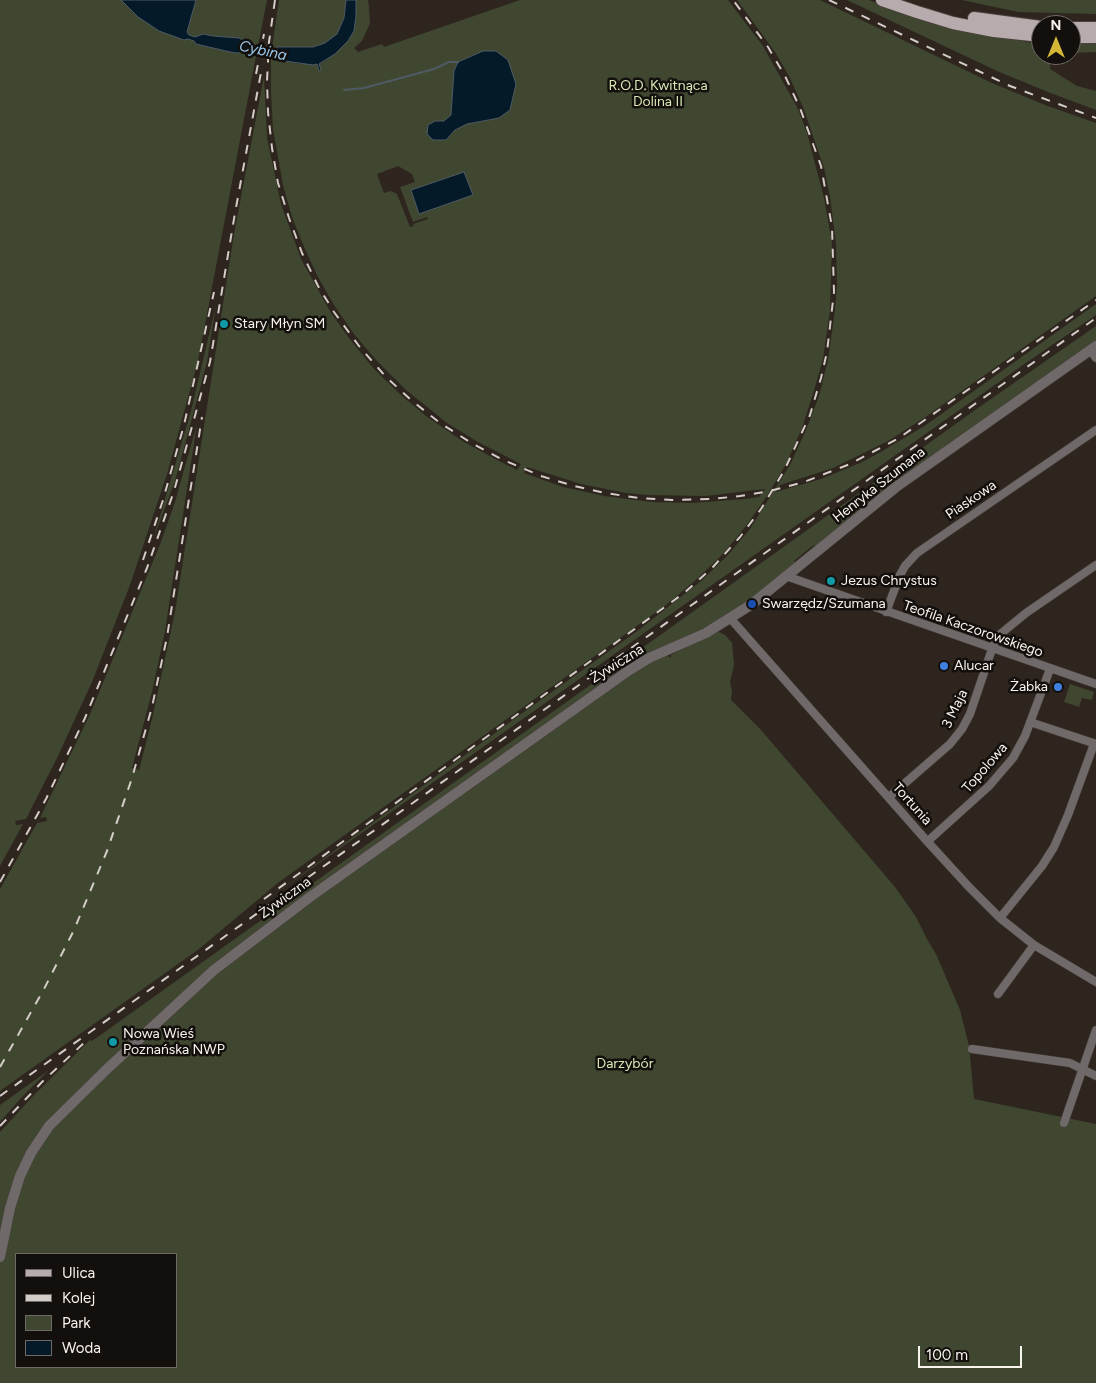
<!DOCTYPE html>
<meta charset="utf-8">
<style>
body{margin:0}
#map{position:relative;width:1096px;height:1383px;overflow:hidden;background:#2e251e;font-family:Figtree,sans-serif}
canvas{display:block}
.legend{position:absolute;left:15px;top:1253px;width:162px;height:115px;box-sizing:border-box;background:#130f0c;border:1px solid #6f6a66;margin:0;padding:6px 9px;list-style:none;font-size:15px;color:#f9f3ee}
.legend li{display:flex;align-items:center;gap:10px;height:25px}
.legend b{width:25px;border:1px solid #6f6a66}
.north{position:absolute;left:1031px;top:15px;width:50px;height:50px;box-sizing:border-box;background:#130f0c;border:1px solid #6f6a66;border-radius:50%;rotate:0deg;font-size:14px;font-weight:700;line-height:20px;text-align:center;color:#f9f3ee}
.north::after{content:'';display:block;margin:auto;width:18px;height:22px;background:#d3b635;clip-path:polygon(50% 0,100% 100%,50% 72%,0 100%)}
.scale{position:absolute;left:918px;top:1346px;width:104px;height:22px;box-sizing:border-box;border:2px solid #f9f3ee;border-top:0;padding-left:6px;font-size:15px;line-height:18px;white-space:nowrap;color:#f9f3ee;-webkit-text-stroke:4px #130f0c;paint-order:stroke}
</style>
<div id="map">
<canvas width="1096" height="1383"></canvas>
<ul class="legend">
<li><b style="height:6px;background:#b8abad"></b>Ulica</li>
<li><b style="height:6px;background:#d3ccc7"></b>Kolej</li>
<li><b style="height:14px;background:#404731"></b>Park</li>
<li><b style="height:14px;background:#041a29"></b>Woda</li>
</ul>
<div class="north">N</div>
<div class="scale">100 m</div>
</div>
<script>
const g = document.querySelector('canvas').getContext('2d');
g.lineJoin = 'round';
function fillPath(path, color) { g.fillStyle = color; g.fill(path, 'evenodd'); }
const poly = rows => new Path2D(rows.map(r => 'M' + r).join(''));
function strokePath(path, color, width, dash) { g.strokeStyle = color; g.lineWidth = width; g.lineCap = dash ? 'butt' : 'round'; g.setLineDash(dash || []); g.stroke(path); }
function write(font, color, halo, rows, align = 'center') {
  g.font = font + ' Figtree,sans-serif'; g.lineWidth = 5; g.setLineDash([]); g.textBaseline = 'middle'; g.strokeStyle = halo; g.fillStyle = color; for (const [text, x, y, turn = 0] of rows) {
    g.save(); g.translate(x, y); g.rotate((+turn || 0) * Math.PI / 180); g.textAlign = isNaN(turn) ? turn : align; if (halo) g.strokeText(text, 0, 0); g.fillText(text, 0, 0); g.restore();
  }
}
const green = poly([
 [0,0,121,0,138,17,184,40,187,39,194,41,196,44,216,49,236,53,248,52,248,54,256,56,198,361,167,474,130,585,92,682,58,756,26,819,15,821,16,825,23,824,0,866],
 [187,0,267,0,258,46,250,44,239,38,213,36,203,34,195,37,189,35,182,23],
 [279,0,346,0,344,18,337,34,325,43,313,47,272,48],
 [356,0,368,0,369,8,370,23,362,41,354,48,358,52,382,44,384,47,520,0,728,0,763,46,798,109,807,133,824,198,832,243,830,310,823,359,813,394,802,428,786,464,767,496,746,526,724,553,698,578,666,605,279,882,199,949,0,1091,0,889,37,823,47,821,46,817,40,818,91,712,161,542,175,502,197,424,165,631,152,692,132,768,139,770,152,719,175,612,234,234,264,76,267,138,281,204,301,259,331,313,349,338,374,369,402,396,426,416,464,442,499,461,517,470,521,464,478,442,447,423,406,390,376,360,354,334,334,305,318,277,304,247,292,217,283,185,273,129,271,92,271,59,275,59,276,62,277,57,285,61,300,64,317,64,319,71,319,64,328,59,356,16],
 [483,51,495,51,508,60,499,118,467,124,455,130,446,139,435,121,444,121,451,115,454,71,458,62],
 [398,166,412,174,415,182,400,187,413,222,427,217,428,219,413,224,414,226,410,227,397,194,391,191,384,193,377,174],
 [527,467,581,484,626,493,648,495,705,496,765,489,759,497,745,499,691,503,651,502,604,496,563,487,524,473],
 [737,0,820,0,992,83,1045,105,1096,123,1096,296,924,418,888,441,833,468,780,485,776,492,821,479,860,463,879,453,926,425,1096,304,1096,315,1023,365,267,900,521,714,640,629,701,581,728,555,750,529,790,465,806,430,819,396,828,360,835,310,837,285,836,243,830,197,824,168,803,107,789,76,775,52],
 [847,0,869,0,902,14,953,27,1032,43,1041,43,1041,55,1050,55,1050,69,1077,86,1096,91,1096,110,1048,92,997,71],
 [962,0,1096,0,1096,14,1018,12],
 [1071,44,1096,44,1096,52,1071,53],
 [216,305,207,362,191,422,175,481,153,540,191,411],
 [1096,326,1096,342,817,547,815,545,811,547,794,561,796,564,737,610,717,622,667,647,260,933,663,653,671,658,671,655,717,631,725,635,732,643,734,665,730,682,732,691,731,700,761,730,895,887,916,917,928,941,936,954,960,1010,969,1046,974,1099,1096,1124,1096,1383,0,1383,0,1132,36,1093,90,1040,92,1041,978,408],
 [16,1254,176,1254,176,1367,16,1367],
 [1070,684,1094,692,1092,700,1082,698,1079,707,1064,702],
 [49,1070,21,1098,0,1122,0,1105]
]);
const water = poly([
 [121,0,196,0,187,32,189,35,195,37,203,34,213,36,239,38,250,44,277,49,277,47,313,47,325,43,337,34,344,18,346,0,356,0,356,16,354,31,348,41,335,54,319,64,321,70,319,71,317,64,313,65,285,61,279,58,248,52,236,53,226,51,196,44,194,41,188,39,184,40,159,31,138,17,121,0],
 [483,51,496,51,508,60,516,84,510,110,499,118,467,124,455,130,446,140,433,140,427,134,428,125,435,121,444,121,451,115,454,71,458,62,483,51],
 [464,172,473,195,419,214,411,190,464,172]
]);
const pier = poly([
 [250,44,277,49,279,47,277,60,248,54]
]);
const stream = poly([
 [344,90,364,88,434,69,449,62,458,62]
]);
const minor = poly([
 [1090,350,1096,358],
 [786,576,1096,684],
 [886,612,900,575,905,566,917,553,1096,430],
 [730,618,926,840,968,886,1000,918,1034,945,1096,982],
 [1030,722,1096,744],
 [889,797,950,744,962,729,970,714,992,649,998,636,1026,613,1096,565],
 [928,841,989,786,1013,758,1025,736,1050,669],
 [1000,918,1042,866,1054,847,1068,815,1094,744],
 [998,994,1034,945],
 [972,1049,1070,1063,1096,1076],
 [1064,1123,1096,1030]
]);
const tertiary = poly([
 [0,1257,10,1208,20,1176,31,1153,49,1126,107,1069,214,970,310,897,628,671,649,658,706,633,752,604,896,487,1096,346]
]);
const primary = poly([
 [882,0,917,12,953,23,994,31,1041,36],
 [974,18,1041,27],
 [1071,28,1096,28],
 [1073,37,1096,37]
]);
const rail = poly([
 [275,0,269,42,267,81,268,112,272,148,278,183,289,218,302,253,318,286,334,312,359,346,386,377,411,400,440,423,473,444,501,459,541,476,574,486,605,493,639,498,672,500,712,499,740,496,770,491,804,482,850,464,899,438,1096,300],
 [829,0,1010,86,1096,118],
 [256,74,264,34],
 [143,560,163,500,184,425,214,292],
 [0,882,46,799,85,718,147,568,174,491,210,362,235,213,262,67],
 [264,899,684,593,713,567,740,537,761,509,784,471,810,415,821,378,827,352,834,292,832,227,821,166,800,108,785,76,768,47,733,0],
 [0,1067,44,989,74,930,107,851,132,778,152,707,167,637,202,417],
 [0,1096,1096,318],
 [0,1126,42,1082,85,1042]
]);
const markers = [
 [224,324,5,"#0f9aa8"],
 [831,581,5,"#0f9aa8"],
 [752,604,5,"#1a4fb4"],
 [944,666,5,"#3f7fe0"],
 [1058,687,5,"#3f7fe0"],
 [113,1042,5,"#0f9aa8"]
];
const parkNames = [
 ["R.O.D. Kwitnąca",658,86],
 ["Dolina II",658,102],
 ["Darzybór",625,1064]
];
const poiNames = [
 ["Stary Młyn SM",234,324],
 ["Jezus Chrystus",841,581],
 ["Swarzędz/Szumana",762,604],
 ["Alucar",954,666],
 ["Żabka",1048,687,"right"],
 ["Nowa Wieś",123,1034],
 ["Poznańska NWP",123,1050]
];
const streetNames = [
 ["Henryka Szumana",879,485,-38],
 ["Piaskowa",971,500,-34],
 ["Teofila Kaczorowskiego",973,629,19],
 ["Żywiczna",617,664,-32],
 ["3 Maja",955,709,-64],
 ["Topolowa",985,768,-49],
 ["Tortunia",912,804,48],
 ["Żywiczna",285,898,-36]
];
const waterNames = [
 ["Cybina",263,51,12]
];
fillPath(green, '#404731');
fillPath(water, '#041a29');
strokePath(water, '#4e5b64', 1);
fillPath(pier, '#2e251e');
strokePath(stream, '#4e5b64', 2);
strokePath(minor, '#4a423b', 9);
strokePath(tertiary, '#4a423b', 11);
strokePath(primary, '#4a423b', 14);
strokePath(minor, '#6f696a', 8);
strokePath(tertiary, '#6f696a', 10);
strokePath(primary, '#b8abad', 12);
strokePath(rail, '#d3ccc7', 2, [9, 9]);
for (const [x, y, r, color] of markers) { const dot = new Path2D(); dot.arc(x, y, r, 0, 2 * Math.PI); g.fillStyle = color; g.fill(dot); strokePath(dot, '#130f0c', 2); }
write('14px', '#d7e8b5', '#130f0c', parkNames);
write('14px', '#f9f3ee', '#130f0c', poiNames, 'left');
write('14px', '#f9f3ee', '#130f0c', streetNames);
write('italic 15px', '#9ccbee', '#130f0c', waterNames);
</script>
